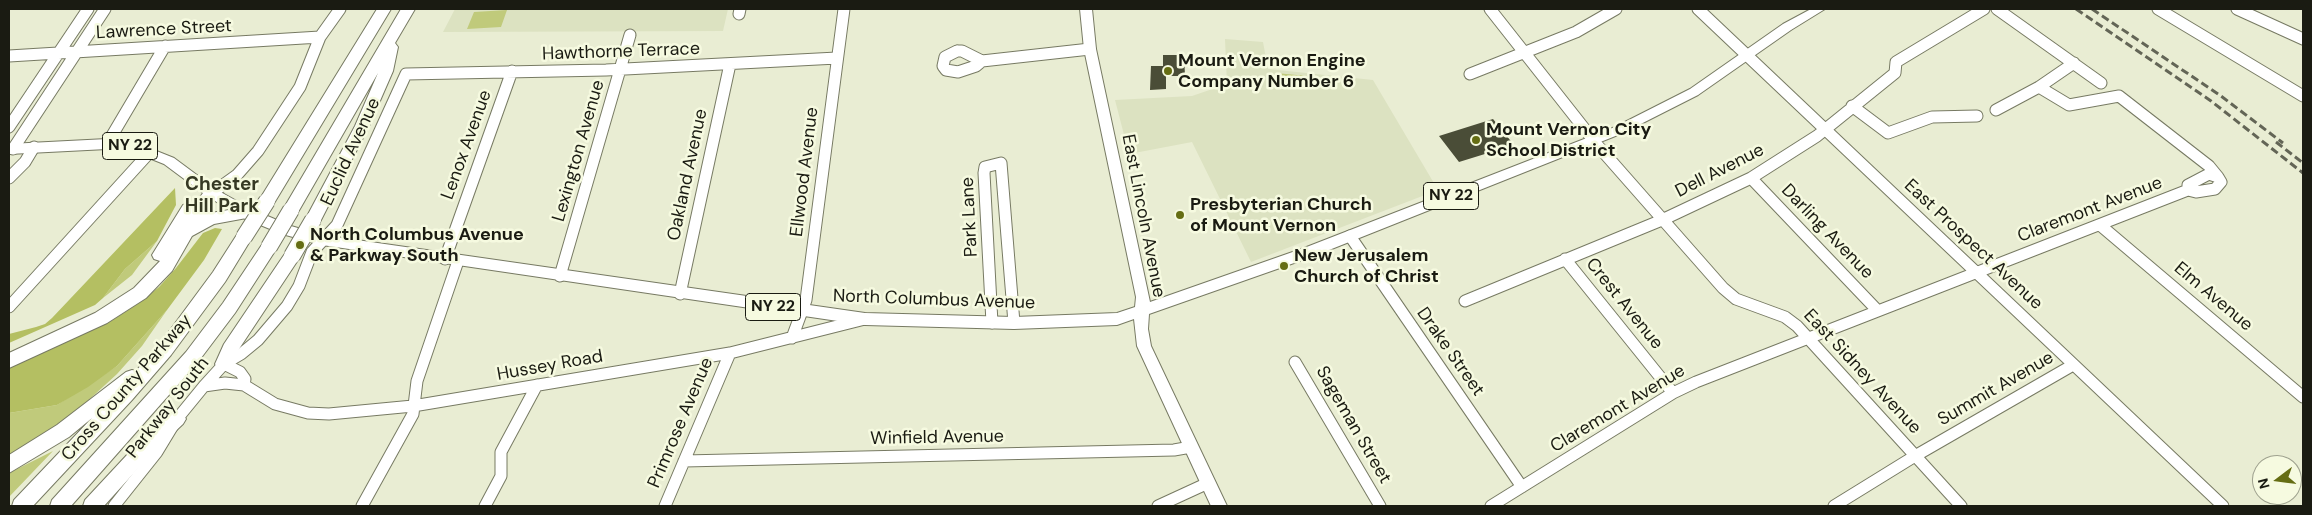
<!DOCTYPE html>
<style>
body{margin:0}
#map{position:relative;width:2312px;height:515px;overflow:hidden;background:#e9edd3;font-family:"DM Sans",sans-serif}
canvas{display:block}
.frame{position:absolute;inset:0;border:10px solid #1a1b12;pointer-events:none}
.north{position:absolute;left:2252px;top:455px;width:50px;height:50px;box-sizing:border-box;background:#f6fae0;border:1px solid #9ea18e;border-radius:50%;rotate:255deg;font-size:14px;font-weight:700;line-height:20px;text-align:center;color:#1a1b12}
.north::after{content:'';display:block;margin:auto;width:18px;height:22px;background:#656d13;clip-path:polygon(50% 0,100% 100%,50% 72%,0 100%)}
</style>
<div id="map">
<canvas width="2312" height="515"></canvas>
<div class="frame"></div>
<div class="north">N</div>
</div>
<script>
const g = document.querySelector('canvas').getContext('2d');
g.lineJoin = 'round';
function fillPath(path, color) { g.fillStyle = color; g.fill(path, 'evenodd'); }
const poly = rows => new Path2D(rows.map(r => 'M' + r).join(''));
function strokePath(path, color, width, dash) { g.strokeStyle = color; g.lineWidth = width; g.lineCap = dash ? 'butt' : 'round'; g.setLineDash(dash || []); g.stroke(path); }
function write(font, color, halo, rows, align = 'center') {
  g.font = font + ' "DM Sans",sans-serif'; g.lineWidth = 5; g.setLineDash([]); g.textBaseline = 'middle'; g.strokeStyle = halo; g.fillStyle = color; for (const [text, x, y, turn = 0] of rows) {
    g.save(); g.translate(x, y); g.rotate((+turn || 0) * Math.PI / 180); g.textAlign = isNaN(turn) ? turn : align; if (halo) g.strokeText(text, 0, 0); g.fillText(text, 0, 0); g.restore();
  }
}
const built = poly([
 [455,9,728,9,723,31,443,32],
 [1225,39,1263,42,1268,69,1373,80,1438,190,1251,262,1192,142,1129,154,1115,100,1192,96,1227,84]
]);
const green = poly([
 [507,10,501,27,467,29,474,12],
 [1276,73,1317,77,1316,89,1274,85],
 [157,241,132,275,103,298,125,269],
 [167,310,142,346,117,374,80,408,39,441,9,457,9,413,57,405,117,366],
 [53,451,9,497,9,473]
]);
const forest = poly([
 [175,188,176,205,157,241,125,269,103,298,95,305,9,343,9,334,36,327,45,324,52,318],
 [215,228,222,229,204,260,167,310,117,366,88,387,57,405,9,413,9,367,111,321,139,303,159,287,176,268,203,233]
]);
const building = poly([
 [1163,55,1184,55,1185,76,1166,76,1166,89,1150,90,1151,66,1163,66],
 [1493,119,1514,145,1459,162,1439,136]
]);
const minor = poly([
 [1490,9,1598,146,1723,288,1736,299,1785,317,1797,326,1961,506],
 [1698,9,2223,506],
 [1997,9,2101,83],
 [2158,9,2303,96],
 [2237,9,2303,39],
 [739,14,740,9],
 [957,51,962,51,982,61,976,66,958,72,946,70,943,66,945,57,957,51],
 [9,56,320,37],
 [982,61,1090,49],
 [1470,74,1576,32,1616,9],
 [2039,87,2069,105,2119,96,2209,166,2218,177],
 [1852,106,1888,133,1932,117,1977,116],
 [1996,110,2039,87,2074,63],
 [9,127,88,9],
 [107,144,165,46],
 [13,149,105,9],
 [2209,174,2218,177,2221,182,2215,189,2196,192,2188,190,2188,185,2209,174],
 [9,178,25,162,34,147],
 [1751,178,1877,310],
 [212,193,237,175,258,151,300,87,320,37,340,9],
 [2100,225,2303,397],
 [1350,236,1522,487],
 [445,259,512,71],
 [1565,259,1673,393],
 [560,276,630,35],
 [680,294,730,64],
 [1465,301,1662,220,1751,178,1817,136,1895,73,1896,62,1984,9],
 [9,307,150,152],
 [992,323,984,173,985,167,1001,163,1014,323],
 [792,338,806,300,844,9],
 [1295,362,1380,506],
 [224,364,240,372,245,379,244,385],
 [204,386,225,383,244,385,275,404,308,413,329,414,413,406,730,353,865,319],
 [684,461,1174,450,1191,447],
 [114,506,157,452,177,419,204,386,224,364,241,354,258,340,287,306,299,286,312,252,337,225,406,74,606,70,837,58],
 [362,506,413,414,417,381,458,261],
 [485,506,501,476,501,452,537,385],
 [665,506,730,353],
 [1158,506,1208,483],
 [1491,506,1673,393,1696,382,2188,190],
 [1834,506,1915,456,2073,365]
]);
const major = poly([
 [1080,9,1092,9,1096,49,1150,302,1304,248,1615,127,1690,89,1783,24,1811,9,1825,9,1791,30,1698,95,1623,133,1314,256,1149,314,1148,329,1151,346,1227,506,1211,506,1137,346,1134,319,1117,325,1014,329,865,325,322,245,282,234,241,217,207,196,164,164,134,152,107,149,9,154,9,144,107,139,134,142,174,158,217,190,251,209,291,226,322,235,865,313,1014,317,1117,313,1135,307,1136,297,1084,49,1080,9]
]);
const highway = poly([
 [377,9,391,9,273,205,267,207,261,205,259,201,261,197,377,9],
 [401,9,415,9,395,43,398,47,393,71,369,126,319,224,313,226,307,224,305,220,355,126,378,73,297,214,291,216,285,214,283,210,285,206,401,9],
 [212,187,218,189,220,193,205,214,246,207,252,209,254,213,252,217,214,224,192,236,172,271,146,298,107,323,9,368,9,353,95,313,134,288,160,261,154,259,152,255,183,205,189,203,194,205,206,189,212,187],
 [244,231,250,233,252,237,250,241,225,282,171,355,132,400,33,506,12,506,14,500,92,418,69,437,9,473,9,455,57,425,126,372,132,370,136,371,159,345,213,272,238,233,244,231],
 [269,241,275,243,277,247,275,251,235,313,198,362,71,506,50,506,52,500,186,352,223,303,263,243,269,241],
 [292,250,298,252,300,256,298,260,237,352,230,369,224,371,218,369,215,364,224,344,286,252,292,250],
 [177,411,183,414,186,419,183,424,151,454,104,506,83,506,85,500,139,442,171,414,177,411]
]);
const rail = poly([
 [2076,9,2211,101,2303,173],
 [2092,9,2221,96,2283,143],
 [2276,142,2303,163]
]);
const highwayBridge = poly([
 [244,237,267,201],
 [269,247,291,210],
 [292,256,313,220]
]);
const markers = [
 [1168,71,5,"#656d13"],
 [1476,140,5,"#656d13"],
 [1180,215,5,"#656d13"],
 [300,245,5,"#656d13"],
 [1284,266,5,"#656d13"]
];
const shields = [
 [130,146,55],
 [1451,196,55],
 [773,307,55]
];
const shieldNames = [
 ["NY 22",130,146],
 ["NY 22",1451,196],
 ["NY 22",773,307]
];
const streetNames = [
 ["Lawrence Street",164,30,-3],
 ["Hawthorne Terrace",621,52,-2],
 ["Lenox Avenue",467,145,-70],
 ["Lexington Avenue",579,151,-74],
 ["Euclid Avenue",351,152,-65],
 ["Dell Avenue",1720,171,-27],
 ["Ellwood Avenue",805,172,-83],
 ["Oakland Avenue",688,175,-78],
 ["Claremont Avenue",2090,210,-21],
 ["East Lincoln Avenue",1143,216,79],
 ["Park Lane",970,217,-93],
 ["Darling Avenue",1827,232,46],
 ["East Prospect Avenue",1973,245,43],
 ["Elm Avenue",2213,297,40],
 ["North Columbus Avenue",934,300,2],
 ["Crest Avenue",1624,304,51],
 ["Drake Street",1450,352,55],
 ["Hussey Road",550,366,-10],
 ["East Sidney Avenue",1862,372,47],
 ["Cross County Parkway",127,388,-49],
 ["Summit Avenue",1996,389,-30],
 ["Parkway South",168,408,-52],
 ["Claremont Avenue",1618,409,-31],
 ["Primrose Avenue",681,423,-67],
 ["Sageman Street",1353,425,60],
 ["Winfield Avenue",937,438,-1]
];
const poiNames = [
 ["Mount Vernon Engine",1178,61],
 ["Company Number 6",1178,82],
 ["Mount Vernon City",1486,130],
 ["School District",1486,151],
 ["Presbyterian Church",1190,205],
 ["of Mount Vernon",1190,226],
 ["North Columbus Avenue",310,235],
 ["& Parkway South",310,256],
 ["New Jerusalem",1294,256],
 ["Church of Christ",1294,277]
];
const neighbourhoodNames = [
 ["Chester",222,185],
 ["Hill Park",222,207]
];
fillPath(built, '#dce2c1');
fillPath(green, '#c0ca7b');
fillPath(forest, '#b4bf62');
fillPath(building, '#4a4d37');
strokePath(minor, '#777a63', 13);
strokePath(major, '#777a63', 2);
strokePath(highway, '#777a63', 2);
strokePath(minor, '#fff', 11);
fillPath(major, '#fff');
fillPath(highway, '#fff');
strokePath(rail, '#636556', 3, [8, 4]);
strokePath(highwayBridge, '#777a63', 18, []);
strokePath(highwayBridge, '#fff', 16);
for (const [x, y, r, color] of markers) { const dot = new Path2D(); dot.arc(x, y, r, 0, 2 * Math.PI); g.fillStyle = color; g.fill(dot); strokePath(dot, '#f6fae0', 2); }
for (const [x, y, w] of shields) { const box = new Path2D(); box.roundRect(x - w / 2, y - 13.5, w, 27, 4); g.fillStyle = '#f6fae0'; g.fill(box); strokePath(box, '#1a1b12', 1); }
write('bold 16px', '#1a1b12', null, shieldNames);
write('18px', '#1a1b12', '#f6fae0', streetNames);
write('bold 18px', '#1a1b12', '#f6fae0', poiNames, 'left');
write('bold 19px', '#363924', '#f6fae0', neighbourhoodNames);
</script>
